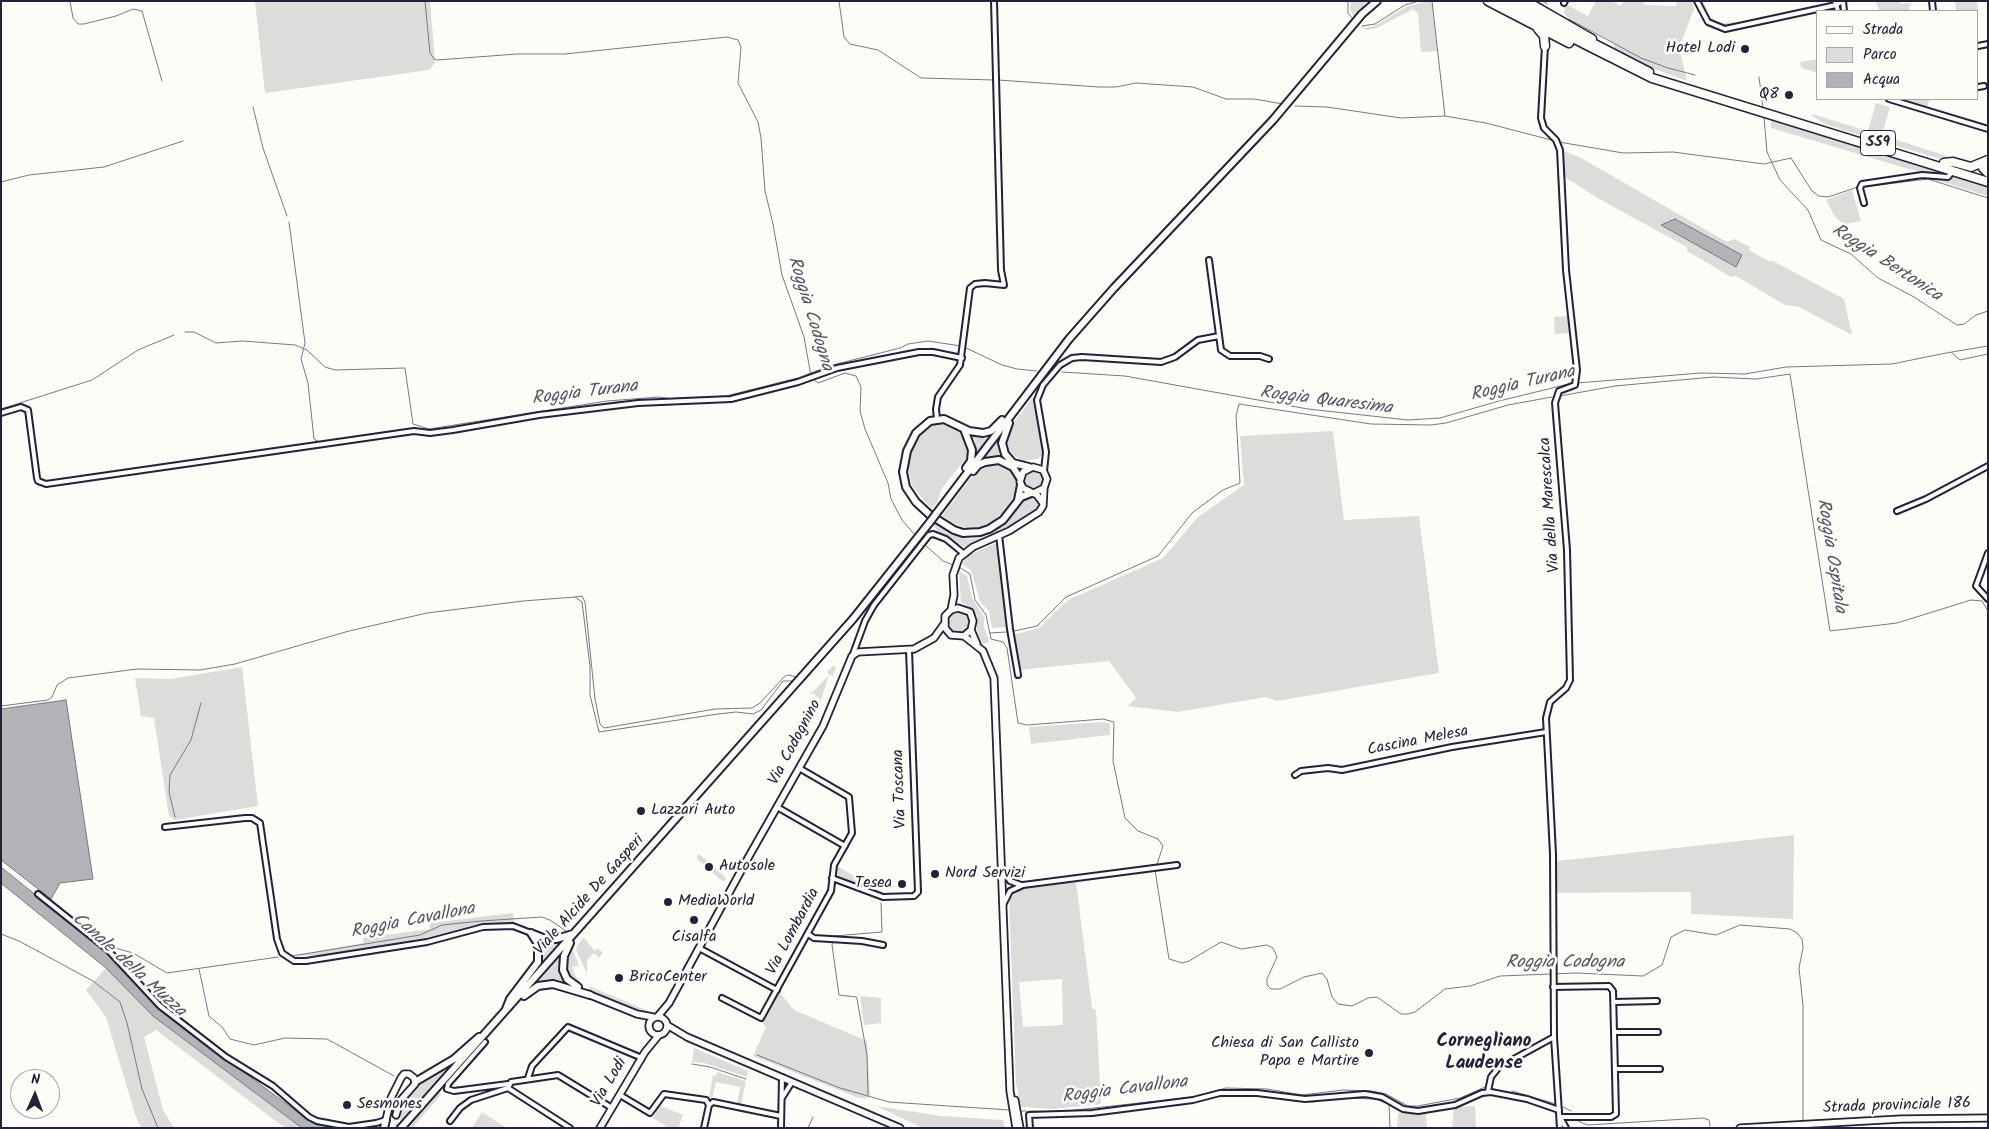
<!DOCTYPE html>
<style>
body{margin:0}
#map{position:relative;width:1989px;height:1129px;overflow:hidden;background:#fdfcf7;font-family:Kalam,sans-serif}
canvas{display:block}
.frame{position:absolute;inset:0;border:2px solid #22223b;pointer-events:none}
.legend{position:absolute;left:1816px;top:10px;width:162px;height:90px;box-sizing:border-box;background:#fdfcf7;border:1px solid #a5a5ac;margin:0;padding:6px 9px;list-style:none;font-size:15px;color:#22223b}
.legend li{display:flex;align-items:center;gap:10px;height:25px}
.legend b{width:25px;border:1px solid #a5a5ac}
.north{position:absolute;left:10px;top:1069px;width:50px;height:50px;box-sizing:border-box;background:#fdfcf7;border:1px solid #a5a5ac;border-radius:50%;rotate:2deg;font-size:14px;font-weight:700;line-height:20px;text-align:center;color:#22223b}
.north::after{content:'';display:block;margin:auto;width:18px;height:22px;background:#22223b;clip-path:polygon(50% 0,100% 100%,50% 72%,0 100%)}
</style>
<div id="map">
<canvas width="1989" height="1129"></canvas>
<div class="frame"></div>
<ul class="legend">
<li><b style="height:6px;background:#fdfcf7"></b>Strada</li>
<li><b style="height:14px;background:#dddcdb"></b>Parco</li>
<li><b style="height:14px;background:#b2b2b7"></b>Acqua</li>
</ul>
<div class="north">N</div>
</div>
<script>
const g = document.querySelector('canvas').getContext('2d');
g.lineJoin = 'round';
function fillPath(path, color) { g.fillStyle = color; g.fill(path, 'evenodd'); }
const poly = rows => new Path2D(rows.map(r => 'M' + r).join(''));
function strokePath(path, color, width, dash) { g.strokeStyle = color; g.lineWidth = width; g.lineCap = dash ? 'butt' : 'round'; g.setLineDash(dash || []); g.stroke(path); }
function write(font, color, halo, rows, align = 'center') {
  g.font = font + ' Kalam,sans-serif'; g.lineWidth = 5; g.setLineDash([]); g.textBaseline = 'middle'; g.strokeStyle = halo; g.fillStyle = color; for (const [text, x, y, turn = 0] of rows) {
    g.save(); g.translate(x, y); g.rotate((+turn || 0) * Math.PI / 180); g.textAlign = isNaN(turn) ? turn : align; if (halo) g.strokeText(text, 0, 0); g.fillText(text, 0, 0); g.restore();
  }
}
const green = poly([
 [255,1,430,1,435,63,429,70,265,93],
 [1351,1,1367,1,1354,17,1350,10],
 [1429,1,1433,4,1437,51,1421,52,1418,13,1413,9,1377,28,1367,30,1360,27,1367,28,1376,25,1408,6],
 [1596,1,1612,1,1621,6,1624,1,1643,1,1644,5,1676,6,1677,1,1692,1,1694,9,1679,48,1687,81,1636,62,1613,48,1615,44,1566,16,1564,12,1566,4,1588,16],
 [1701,1,1703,1,1709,15,1716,21,1725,23,1737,22,1725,26,1714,23,1706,15],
 [1875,1,1899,1,1900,4,1910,3,1911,6,1909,7,1909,11,1880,11],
 [1955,1,1977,1,1979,21,1978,11,1956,11],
 [1818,59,1818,73,1801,68,1800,62],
 [1911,99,1930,99,1927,107,1905,100],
 [1876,103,1890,107,1882,135,1971,164,1943,160,1827,125,1812,116,1812,114,1868,131],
 [1771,119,1988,185,1988,196,1926,177,1922,173,1771,128],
 [1567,152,1581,158,1727,242,1734,239,1750,247,1749,250,1768,261,1773,261,1844,299,1852,335,1799,307,1785,305,1736,276,1731,277,1687,251,1687,247,1601,200,1563,176,1562,153],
 [1852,190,1861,221,1844,224,1835,217,1826,200],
 [1567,316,1569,333,1555,334,1554,317],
 [1033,397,1043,448,1042,455,1038,459,1022,461,1007,450,1004,441,1007,432],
 [939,421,960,428,969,444,968,456,942,488,937,503,932,508,924,501,912,485,909,474,909,460,914,446,924,430],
 [994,430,976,455,975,441,971,434],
 [1333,431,1344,520,1419,516,1439,673,1277,701,1266,697,1177,712,1128,706,1136,698,1109,661,1018,670,1013,635,1039,628,1068,600,1163,558,1198,517,1244,485,1240,436],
 [999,437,999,450,1003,458,997,456,982,460],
 [994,462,1010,467,1015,474,1018,486,1016,495,1004,512,985,526,968,528,957,525,942,516,979,467],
 '1023 480a10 10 0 1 1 20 0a10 10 0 1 1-20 0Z',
 [1033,497,1040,503,1038,509,1007,529,966,548,936,532,937,529,933,526,934,524,962,538,971,539,987,536,1006,523,1023,500],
 [998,542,1007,627,992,628,989,611,980,601,971,570,962,564,967,556],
 [959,571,967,576,972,598,984,617,984,626,989,642,983,644,977,632,977,616,971,608,961,602],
 '948 623a11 11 0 1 1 22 0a11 11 0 1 1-22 0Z',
 [834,665,836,667,833,676,829,675,820,703,820,699,813,693,811,695,810,692,813,692,829,675,827,672],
 [242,667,258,806,175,820,169,816,154,718,141,716,135,678,171,679],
 [1103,722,1110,724,1110,735,1031,744,1029,727],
 [1794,835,1793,919,1691,914,1691,892,1556,893,1557,861],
 [697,855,700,855,725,877,726,880,722,881,697,859],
 [837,866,882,892,883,894,840,878,836,872],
 [1076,882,1092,1008,1096,1010,1101,1104,1053,1109,1021,1107,1016,1083,1009,899,1023,888],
 [1062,979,1063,1025,1023,1027,1019,982],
 [513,913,514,922,474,925,425,938,324,955,292,956,363,943,363,938,430,929,430,923],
 [537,938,550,942,560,942,539,966],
 [584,938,595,951,598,948,603,953,599,958,594,953,587,960,587,974,576,950,578,944],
 [575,942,573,950,579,966,572,967,576,977,580,981,578,984,569,978,565,965,568,952],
 [563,952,561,969,568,984,554,981,532,985],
 [106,968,153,1016,302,1128,286,1128,277,1122,156,1030,144,1037,163,1110,174,1128,141,1128,135,1114,106,1017,86,990],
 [589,986,653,1013,654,1014,639,1011,589,990],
 [779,992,794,1010,867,1041,870,1096,865,1099,856,1097,753,1056,766,1027,762,1022],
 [860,996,881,998,881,1023,864,1025],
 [694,1048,748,1071,747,1077,704,1063,692,1062],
 [454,1061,454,1063,400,1122,402,1103,414,1088],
 [717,1072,746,1081,741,1105,737,1104,740,1087,716,1082,712,1099,709,1098,713,1075,716,1076],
 [438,1091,441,1095,414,1126,415,1128,405,1128],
 [659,1105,683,1115,678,1128,669,1128,653,1118],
 [876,1106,941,1116,1003,1120,1005,1128,923,1128],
 [1475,1106,1476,1128,1452,1128,1454,1107],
 [482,1112,507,1128,472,1128],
 [1426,1112,1427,1128,1397,1128,1398,1113]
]);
const water = poly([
 [1675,219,1742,255,1736,267,1661,225,1675,219],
 [66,700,93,879,60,883,51,899,1,860,1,709,66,700],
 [1,867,105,951,159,1009,304,1117,317,1123,341,1128,302,1128,153,1016,106,968,1,883,1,867]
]);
const stream = poly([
 [70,1,73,18,78,24,84,24,116,16,133,9,142,11,162,81],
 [425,1,430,53,434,59,437,60,517,54,565,54,727,37,738,40,741,47,738,83,758,122,761,138,765,191,773,224,782,275,804,337,811,376],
 [839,1,844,37,850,44,878,50,921,78,994,80],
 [1348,1,1348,13,1352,18],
 [1432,1,1445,116],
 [1543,1,1547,4],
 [1569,19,1641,58,1668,68,1695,75],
 [1362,26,1375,24,1405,5,1419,1],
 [1759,77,1763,108],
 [998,80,1099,87,1116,87,1136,83,1193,87,1226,99,1254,99,1283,104],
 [1295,106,1327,107,1401,118,1445,116,1486,123,1555,141],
 [253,107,263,148,287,216],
 [1764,117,1767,152,1780,180,1808,210,1821,240,1851,254,1878,278,1914,297,1957,325,1964,324,1976,315,1988,311],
 [1559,142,1623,153,1673,152,1764,164,1791,158,1812,191,1819,196,1828,197,1858,187],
 [1,182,29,175,104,167,183,141],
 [1862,187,1928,179,1988,198],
 [289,222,305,343,301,359,308,383,314,439,319,442,406,429],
 [185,332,194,332,216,343,243,341,295,345,307,350,325,367,335,370,405,368,413,424,429,429,607,401,659,397,673,399,726,396,798,378,829,366,900,348,908,344,928,341,961,346],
 [964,347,1002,365,1017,369,1037,371],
 [1952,352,1988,346],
 [1062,372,1125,376,1308,409,1408,420,1440,418,1499,401,1573,383],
 [813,379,818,383,845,373,856,376,861,387,860,411,865,429,888,483,891,499,902,520,916,536],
 [1577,383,1701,373,1745,374,1786,367,1892,364,1951,352,1960,360,1988,354],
 [1560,396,1615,386,1713,377,1756,379,1790,374,1830,631,1897,623,1971,600,1982,601,1988,611],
 [1,409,92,380,138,350,174,335],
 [924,544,943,561,953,565],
 [959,567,970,574,975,600,986,615,991,639,1003,642,1007,648,1018,723,1027,725,1103,719,1114,722,1113,761,1125,818,1138,831,1158,839,1163,846,1155,870,1169,959,1182,963,1189,961,1221,942,1241,949,1267,945,1273,948,1277,957,1267,979,1267,985,1271,989,1280,989,1304,977,1322,973,1327,979,1332,997,1338,1004,1352,1006,1368,998,1377,997,1401,1014,1408,1014,1415,1012,1445,989,1470,986,1500,976,1576,973,1643,976,1662,965,1671,937,1685,930,1716,935,1740,925,1790,929,1797,933,1802,939,1803,948,1799,968,1803,1005,1803,1122],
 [575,597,582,596,585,602,595,699,600,724,604,728,715,709,752,708,760,703,785,676,789,675,796,677],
 [1014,631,1037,626,1066,597,1158,556,1192,513,1223,490,1240,483,1236,416,1239,404,1371,424,1431,425,1446,423,1508,405,1552,397],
 [990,633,1006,632],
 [1,706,48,700,52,697,57,685,68,678,137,669,200,670,235,664,349,631,427,613,523,601,575,597,582,602,590,666,590,695,599,732,718,714,736,712,753,714,761,710,783,681,792,681],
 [175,817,169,792,170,775,191,740,201,703],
 [1,934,19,941,93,981,120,1002,127,1023,142,1089,158,1128],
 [108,946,133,953,167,973,278,957],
 [292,956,420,935,442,925,481,921,542,917,550,920,566,931],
 [199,969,209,1016,222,1027,230,1039,254,1045,285,1038,327,1039,394,1076],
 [757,1055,840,1088,889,1102,1009,1110],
 [692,1064,710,1067,746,1079],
 [1512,1091,1556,1104],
 [868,1095,867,1055,857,999,856,997,839,995,832,945,834,936,882,932,881,903],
 [1277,1098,1313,1102,1338,1098],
 [1344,1098,1375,1099,1389,1104,1390,1128],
 [1563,1107,1571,1111],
 [1020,1111,1026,1111],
 [1030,1111,1058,1112,1193,1097,1226,1088,1267,1089,1302,1095,1343,1090,1372,1091,1386,1094,1408,1106,1418,1106,1460,1098,1485,1087],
 [1578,1121,1587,1125,1703,1118,1709,1120,1710,1126],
 [808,1128,813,1117]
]);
const secondaryTunnel = poly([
 [396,1115,398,1128]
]);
const street = poly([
 [1697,1,1708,22,1725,29,1836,5,1842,1],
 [1835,1,1838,11],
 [1843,1,1844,11],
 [1932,1,1933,11],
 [1564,3,1565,1],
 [1545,46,1541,118,1544,128,1556,140,1560,150,1566,270,1577,370,1575,385,1559,391,1555,403,1567,550,1570,680,1566,688,1550,702,1546,718,1553,854,1554,1037,1560,1128],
 [1978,46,1988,44],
 [1978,87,1984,86],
 [1889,99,1988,129],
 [1864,203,1860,188,1862,184,1922,175,1948,177,1953,171],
 [1209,260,1221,350,1230,356,1260,356,1269,359],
 [1,413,21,407,28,410,37,478,38,481,46,484,414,431,430,433,453,430,539,415,638,403,731,399,798,382,837,368,919,352,933,352,962,358],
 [937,419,936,409,938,397,960,365,970,288,975,284,985,283,1004,285,1001,270,994,1],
 [1044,471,1046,452,1037,400,1043,385,1060,365,1072,358,1082,357,1161,362,1175,357,1198,340,1219,336],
 [1897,511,1926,499,1988,466],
 [999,535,1010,629,1018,675],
 [1988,553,1976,586,1988,599],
 [853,654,865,621,874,605,929,535,933,534,946,539,963,553],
 [1295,775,1301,771,1328,768,1342,770,1452,747,1546,732],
 [777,807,845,846],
 [165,827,245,818,252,818,260,823,277,939,282,953,294,961,306,961,427,942,483,927,513,926,531,933],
 [1003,870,1010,881,1021,885],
 [832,878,883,897,914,896,918,892,909,650],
 [38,894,107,949,160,1006,226,1057,273,1086,309,1117,317,1121,349,1127,376,1123,386,1120],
 [1004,903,1010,891,1023,885,1177,865],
 [808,934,814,938,862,941,883,945],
 [699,948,777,990],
 [1553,987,1609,986,1613,991,1616,1114,1611,1117,1560,1117],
 [722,998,761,1018,831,891,834,865,852,833,849,797,799,768],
 [1614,1002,1657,1001],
 [1615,1032,1658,1032],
 [485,1042,448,1084,447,1089,454,1091,508,1084],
 [1615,1069,1660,1069],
 [528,1078,532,1066,568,1027,642,1058],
 [508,1088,511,1082,558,1075,612,1108],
 [508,1088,570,1128],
 [1488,1091,1491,1077,1499,1067,1554,1037],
 [620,1095,650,1113,664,1094,706,1100,709,1105],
 [782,1098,792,1082],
 [1561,1119,1566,1128],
 [450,1121,460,1108,471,1100,508,1088],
 [704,1128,709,1105,713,1102,781,1116],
 [781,1128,782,1077],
 [1030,1128,1029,1115,1092,1113,1193,1100,1220,1093,1257,1093,1305,1099,1365,1094,1382,1097,1403,1109,1418,1111,1455,1105,1482,1093,1491,1092,1527,1099,1559,1110]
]);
const secondary = poly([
 [1034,493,1044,488,1047,479,1043,470,1033,467,1023,472,1020,482,1023,488,1037,495,1042,502],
 [951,610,954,595,953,575,959,558,973,547,1009,531,1039,512,1043,506,1044,488],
 [971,630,964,636,951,635,945,628,945,616,951,610,958,608,970,612,973,621,971,630,977,644],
 [964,636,983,651,994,678,1010,1091,1016,1128],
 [590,995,637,1014,653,1017],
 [658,1016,669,1003,748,858,823,726,852,656,858,652,914,649,934,638,944,624],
 '649 1026a9 9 0 1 1 18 0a9 9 0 1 1-18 0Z',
 [667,1025,687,1037,900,1128],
 [1015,1100,1020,1128],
 [386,1120,391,1098,401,1078,404,1074,409,1074,414,1078,415,1084,400,1101,396,1115],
 [600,1128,645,1052,659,1035],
 [1740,1128,1901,1119,1988,1118]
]);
const primary = poly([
 [1002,420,991,431,983,433,969,431,944,419,930,421,916,433,907,451,903,472,906,487,916,502,930,515,954,530,963,533,980,532,989,529,1003,520,1021,497,1031,493],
 [1009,423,1002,443,1005,454,1013,463,1029,467],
 [964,429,972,450,971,461,966,468],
 [973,471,978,465,985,462,999,460,1013,467,1020,478],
 [1018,500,1021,485],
 [936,514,1069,339,1114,288,1273,120,1362,14,1377,1],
 [533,934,543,938,556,939,573,934],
 [570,943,564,956,563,970,567,979,578,987],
 [524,996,538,986,553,984,590,995],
 [506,1009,510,999,538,962,538,944,531,933],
 [415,1082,454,1059,479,1037],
 [384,1128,386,1120],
 [401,1128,853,619,930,522]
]);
const highway = poly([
 [1488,1,1569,43],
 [1499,1,1652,78,1988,182],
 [1511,1,1649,72],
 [1526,1,1592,39],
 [1538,29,1544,36,1545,46],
 [1988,160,1983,168,1988,173],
 [1944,163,1953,162,1971,167,1988,160]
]);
const primaryBridge = poly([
 [930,522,936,514]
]);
const markers = [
 [1745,49,5,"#22223b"],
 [1789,95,5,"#22223b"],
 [641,811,5,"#22223b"],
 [709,867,5,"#22223b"],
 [935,874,5,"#22223b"],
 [902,884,5,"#22223b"],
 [668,902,5,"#22223b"],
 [694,920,5,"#22223b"],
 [619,978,5,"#22223b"],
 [1369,1053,5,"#22223b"],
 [347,1105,5,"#22223b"]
];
const shields = [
 [1878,143,35]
];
const shieldNames = [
 ["SS9",1878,143]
];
const poiNames = [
 ["Hotel Lodi",1735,49,"right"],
 ["Q8",1779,95,"right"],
 ["Lazzari Auto",651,811],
 ["Autosole",719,867],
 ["Nord Servizi",945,874],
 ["Tesea",892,884,"right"],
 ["MediaWorld",678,902],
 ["Cisalfa",694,938,"center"],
 ["BricoCenter",629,978],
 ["Chiesa di San Callisto",1359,1044,"right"],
 ["Papa e Martire",1359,1062,"right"],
 ["Sesmones",357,1105]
];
const streetNames = [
 ["Via della Marescalca",1551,505,-94],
 ["Cascina Melesa",1418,742,-11],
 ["Via Codognino",796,743,-62],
 ["Via Toscana",901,789,-92],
 ["Viale Alcide De Gasperi",590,896,-48],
 ["Via Lombardia",794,932,-62],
 ["Via Lodi",610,1083,-59],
 ["Strada provinciale 186",1897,1107,-2]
];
const waterNames = [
 ["Roggia Bertonica",1886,264,33],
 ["Roggia Codogna",809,314,73],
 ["Roggia Turana",1523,385,-13],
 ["Roggia Turana",585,394,-7],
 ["Roggia Quaresima",1326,402,7],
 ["Roggia Ospitala",1830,556,81],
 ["Roggia Cavallona",413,922,-11],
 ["Roggia Codogna",1565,964],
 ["Canale della Muzza",128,966,42],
 ["Roggia Cavallona",1125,1091,-7]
];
const quarterNames = [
 ["Cornegliano",1484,1043],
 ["Laudense",1484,1065]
];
fillPath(green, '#dddcdb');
fillPath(water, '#b2b2b7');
strokePath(water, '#787885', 1);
strokePath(stream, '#787885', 1);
strokePath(secondaryTunnel, '#d1d0d1', 5.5, [5.5, 3]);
strokePath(street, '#22223b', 8);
strokePath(secondary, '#22223b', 9);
strokePath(primary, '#22223b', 10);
strokePath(highway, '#22223b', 11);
strokePath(street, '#fdfcf7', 4);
strokePath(secondary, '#fdfcf7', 5.5);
strokePath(primary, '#fdfcf7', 6);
strokePath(highway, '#fdfcf7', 8);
strokePath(primaryBridge, '#22223b', 10, []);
strokePath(primaryBridge, '#fdfcf7', 6);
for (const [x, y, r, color] of markers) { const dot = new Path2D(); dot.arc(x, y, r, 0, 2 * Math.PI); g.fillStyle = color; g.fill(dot); strokePath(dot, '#fdfcf7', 2); }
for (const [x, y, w] of shields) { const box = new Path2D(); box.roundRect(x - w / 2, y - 12.5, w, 25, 4); g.fillStyle = '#fdfcf7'; g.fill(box); strokePath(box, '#22223b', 1); }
write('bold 15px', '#22223b', null, shieldNames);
write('16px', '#22223b', '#fdfcf7', poiNames, 'left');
write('16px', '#22223b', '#fdfcf7', streetNames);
write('italic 18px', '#545466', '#fdfcf7', waterNames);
write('bold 19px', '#22223b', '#fdfcf7', quarterNames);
</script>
